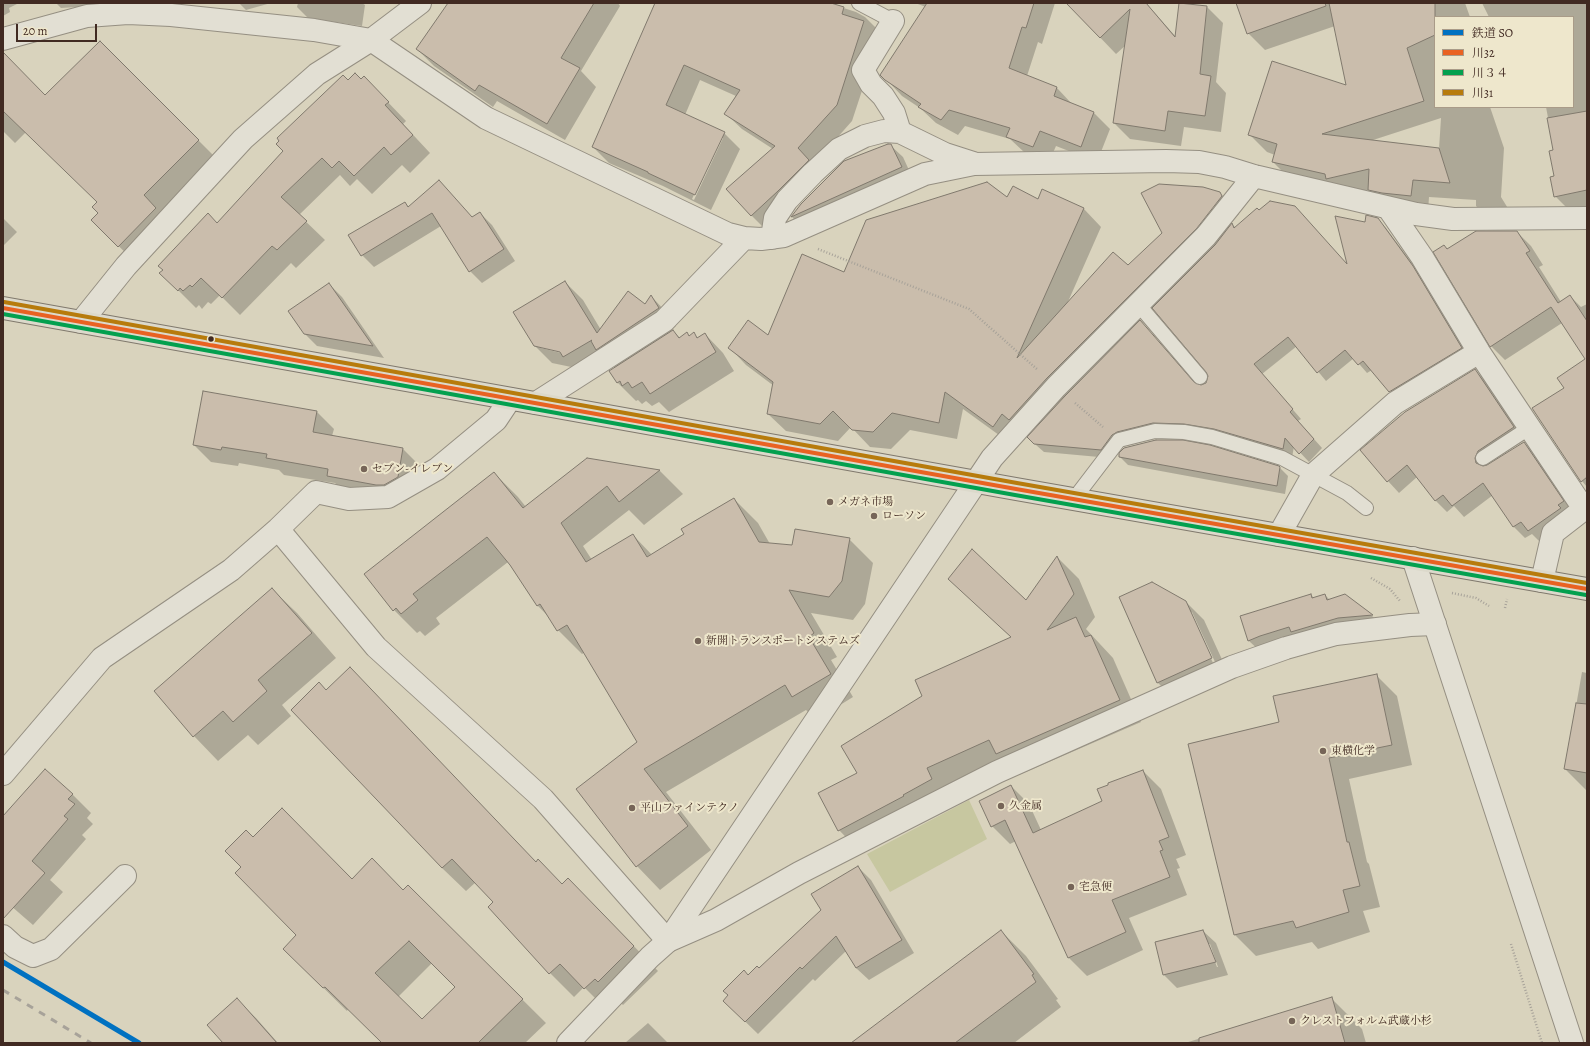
<!DOCTYPE html>
<meta charset="utf-8">
<style>
body{margin:0}
#map{position:relative;width:1590px;height:1046px;overflow:hidden;background:#d9d3bd;font-family:Alegreya,"Noto Serif JP",serif}
canvas{display:block}
.frame{position:absolute;inset:0;border:4px solid #412a22;pointer-events:none}
.legend{position:absolute;left:1434px;top:16px;width:140px;height:92px;box-sizing:border-box;background:#eee7cc;border:1px solid #a99b88;margin:0;padding:5px 7px;list-style:none;font-size:12px;color:#412a22}
.legend li{display:flex;align-items:center;gap:8px;height:20px}
.legend b{width:20px;border:1px solid #a99b88}
.scale{position:absolute;left:16px;top:24px;width:81px;height:18px;box-sizing:border-box;border:2px solid #412a22;border-top:0;padding-left:5px;font-size:12px;line-height:14px;white-space:nowrap;color:#412a22;-webkit-text-stroke:3px #eee7cc;paint-order:stroke}
</style>
<div id="map">
<canvas width="1590" height="1046"></canvas>
<div class="frame"></div>
<ul class="legend">
<li><b style="height:5px;background:#0071c1"></b>鉄道 SO</li>
<li><b style="height:5px;background:#e96222"></b>川32</li>
<li><b style="height:5px;background:#03a04f"></b>川３４</li>
<li><b style="height:5px;background:#b77b0c"></b>川31</li>
</ul>
<div class="scale">20 m</div>
</div>
<script>
const g = document.querySelector('canvas').getContext('2d');
g.lineJoin = 'round';
function fillPath(path, color) { g.fillStyle = color; g.fill(path, 'evenodd'); }
const poly = rows => new Path2D(rows.map(r => 'M' + r).join(''));
function strokePath(path, color, width, dash) { g.strokeStyle = color; g.lineWidth = width; g.lineCap = dash ? 'butt' : 'round'; g.setLineDash(dash || []); g.stroke(path); }
function write(font, color, halo, rows, align = 'center') {
  g.font = font + ' Alegreya,"Noto Serif JP",serif'; g.lineWidth = 4; g.setLineDash([]); g.textBaseline = 'middle'; g.strokeStyle = halo; g.fillStyle = color; for (const [text, x, y, turn = 0] of rows) {
    g.save(); g.translate(x, y); g.rotate((+turn || 0) * Math.PI / 180); g.textAlign = isNaN(turn) ? turn : align; if (halo) g.strokeText(text, 0, 0); g.fillText(text, 0, 0); g.restore();
  }
}
const green = poly([
 [969,800,987,839,890,892,867,854]
]);
const shadow = poly([
 [3,3,19,3,9,8,10,12,3,16],
 [56,3,118,3,109,5,61,8],
 [239,3,271,3,246,10],
 [298,3,362,3,365,5,362,26,308,18,297,7],
 [449,3,618,3,620,6,581,71,596,87,565,140,497,101,493,107,434,66,417,49],
 [656,3,828,3,856,12,865,17,881,33,852,121,813,165,767,231,751,215,773,149,742,129,726,114,736,96,700,80,685,115,724,133,740,149,711,210,663,186,609,163,593,147],
 [721,138,723,138,694,200,692,199],
 [915,3,1055,3,1042,44,1038,42,1027,76,1057,88,1072,104,1094,113,1110,129,1097,162,1056,146,1049,162,1024,152,1010,139,965,126,958,135,936,123,920,108,902,96,882,75,926,7],
 [1067,3,1146,3,1176,37,1207,7,1223,23,1216,82,1226,93,1221,132,1184,127,1181,146,1130,139,1114,123,1126,45,1116,54],
 [1243,3,1465,3,1470,17,1435,17,1435,107,1490,107,1504,148,1501,197,1517,223,1493,223,1476,206,1476,200,1429,197,1428,212,1386,207,1369,190,1344,196,1290,179,1273,162,1275,155,1267,152,1250,135,1347,86,1335,26,1265,50,1248,33],
 [1441,118,1439,149,1370,141],
 [1482,3,1587,3,1587,210,1572,213,1555,196,1554,150,1546,107,1573,107,1573,17,1489,17],
 [100,42,215,157,160,213,173,225,136,263,92,220,99,213,98,202,26,132,15,143,3,131,3,69,45,96],
 [348,81,382,96,406,121,403,124,430,153,410,173,402,165,372,194,357,179,350,186,340,175,299,215,325,240,296,268,291,263,240,315,220,295,211,304,208,302,202,309,199,305,196,308,161,273,217,224],
 [890,145,903,157,913,179,804,229,792,217,802,204],
 [439,181,472,218,480,213,492,225,515,261,482,283,470,271,441,226,374,267,362,255,405,203,409,207],
 [1043,191,1084,209,1101,227,1067,304,1128,267,1220,193,1237,211,1239,214,1231,223,1236,228,1349,266,1366,224,1377,219,1386,228,1421,275,1470,357,1398,400,1372,370,1367,373,1354,358,1326,381,1297,346,1262,374,1301,419,1298,421,1322,448,1309,462,1294,446,1292,458,1194,432,1126,440,1110,458,1044,452,1020,431,1010,443,963,409,957,439,910,430,891,449,870,447,851,427,838,441,786,431,768,414,774,386,746,365,729,347,769,336,844,273,1007,199,1039,201],
 [1215,203,1217,203,1194,232,1193,231],
 [1153,307,1207,371,1209,376,1207,384,1201,386,1195,384,1139,320],
 [3,218,17,232,3,246],
 [1517,232,1531,246,1543,265,1539,267,1561,302,1570,296,1581,307,1587,304,1587,487,1582,481,1565,388,1587,359,1562,323,1505,360,1491,346,1444,246,1448,249],
 [565,282,583,300,601,330,645,305,651,296,668,314,676,326,672,330,680,338,689,336,694,334,698,338,705,334,723,353,734,371,669,412,659,402,652,406,646,401,642,404,638,400,636,401,617,382,616,368,607,359,576,368,552,363,534,345],
 [541,346,565,352,565,354,541,348],
 [329,284,342,297,384,358,317,346,304,333],
 [1475,370,1486,382,1525,439,1489,462,1487,467,1524,443,1535,454,1574,513,1571,520,1540,542,1532,534,1525,538,1514,527,1493,495,1464,517,1454,506,1447,512,1436,501,1417,477,1399,493,1388,481],
 [317,412,334,429,332,436,403,449,420,466,415,494,345,493,335,483,284,475,279,470,239,463,238,466,211,462,194,445],
 [1120,457,1280,468,1288,476,1285,494,1128,465],
 [587,459,660,471,683,494,644,525,629,510,583,546,592,560,633,535,652,555,685,534,734,499,758,523,770,544,793,546,849,539,873,563,865,604,853,620,811,613,837,657,831,660,853,697,816,720,806,710,666,792,711,850,660,890,637,866,638,742,585,652,582,654,558,630,551,619,537,605,508,562,436,618,440,624,425,636,420,631,417,633,394,610,494,473,518,497,526,507],
 [1057,557,1079,579,1095,617,1086,629,1113,658,1141,722,1019,775,1007,764,861,853,839,830,820,793,858,774,924,697,1012,638,949,579,1026,601],
 [272,589,297,613,336,658,282,705,291,716,258,745,248,735,218,761,194,736,155,691],
 [1311,595,1314,598,1325,595,1330,600,1344,595,1372,616,1384,627,1262,653,1249,641,1242,617],
 [1120,598,1185,601,1204,620,1230,677,1177,701,1158,683],
 [1190,612,1192,612,1215,662,1213,663],
 [350,668,536,863,563,885,592,903,658,971,623,1005,620,1002,609,1012,584,987,574,997,550,973,495,902,476,882,466,891,442,868,327,691],
 [1582,672,1587,673,1587,791,1565,769],
 [1376,675,1397,696,1412,765,1349,779,1367,862,1369,864,1380,907,1363,911,1370,932,1318,949,1312,942,1256,956,1235,935,1190,744,1280,722],
 [1143,771,1161,789,1186,855,1176,859,1180,868,1177,869,1187,895,1129,918,1143,950,1087,976,1069,958,1016,841,1010,844,992,826,1011,786,1029,804,1041,830,1103,802],
 [72,794,91,813,87,818,93,824,82,835,86,839,50,880,63,892,33,925,3,899,3,818],
 [253,838,352,880,404,891,408,886,546,1023,525,1043,383,1043,348,1009,347,1011,284,949,297,935,242,867],
 [432,963,457,987,422,1021,398,997],
 [858,867,871,880,914,953,869,980,856,968,846,951,815,981,813,979,758,1034,724,1001,748,976,759,969,822,910],
 [1001,931,1026,956,1058,999,1056,1000,1061,1007,1014,1043,853,1043],
 [1203,931,1216,943,1228,975,1177,988,1164,975,1156,942],
 [1208,944,1210,944,1218,967,1217,967],
 [1331,998,1362,1029,1366,1043,1185,1043],
 [237,1000,256,1018,278,1043,224,1043],
 [648,1023,668,1043,625,1043]
]);
const building = poly([
 [448,3,594,3,561,58,580,68,547,124,479,85,475,91,416,49,448,3],
 [655,3,831,3,844,7,842,14,864,21,837,105,798,148,809,160,778,191,751,216,726,189,775,146,724,114,740,90,684,65,666,105,725,132,695,195,648,173,648,172,592,147,655,3],
 [927,3,1034,3,1026,28,1022,27,1009,68,1057,87,1054,96,1094,112,1081,147,1040,131,1033,147,1006,137,1010,128,949,110,941,120,918,107,921,104,885,80,880,75,927,3],
 [1066,3,1146,3,1175,37,1179,3,1207,6,1200,74,1211,76,1205,116,1168,111,1165,131,1113,123,1130,9,1100,38,1066,3],
 [1236,3,1325,3,1326,6,1247,34,1236,3],
 [1329,3,1435,3,1435,35,1407,48,1424,101,1322,134,1439,148,1450,183,1413,180,1411,196,1382,193,1368,190,1369,169,1326,179,1325,174,1272,162,1277,144,1248,135,1272,61,1346,85,1329,3],
 [100,41,199,140,144,195,156,208,118,247,91,220,98,213,92,207,97,202,3,111,3,52,45,95,100,41],
 [355,73,361,79,364,76,389,102,385,105,413,135,391,155,384,147,354,176,339,161,332,168,322,158,281,197,307,221,277,250,272,246,222,298,201,278,192,287,190,285,183,291,180,288,178,291,159,273,163,270,158,266,208,213,217,223,283,151,276,144,279,141,277,138,343,75,348,80,355,73],
 [1587,111,1587,190,1554,197,1550,177,1554,176,1549,151,1553,150,1547,118,1587,111],
 [888,144,891,144,902,167,791,217,801,204,844,161,888,144],
 [439,180,472,217,480,212,504,249,469,272,432,213,361,256,348,235,405,202,408,207,439,180],
 [987,182,1007,197,1013,186,1038,199,1042,189,1084,208,1017,358,1113,252,1128,265,1162,233,1141,193,1159,184,1203,187,1220,192,1222,196,1197,228,1047,378,1009,420,1002,414,993,427,945,392,939,423,892,413,873,432,852,430,833,411,820,424,767,414,773,382,728,348,748,320,768,335,802,254,844,272,866,220,987,182],
 [1270,201,1295,206,1347,264,1335,216,1365,222,1366,215,1378,218,1413,266,1462,348,1389,392,1363,361,1358,365,1345,350,1317,373,1288,337,1254,364,1293,409,1290,412,1314,439,1299,454,1285,438,1283,449,1214,429,1184,424,1153,423,1117,432,1112,435,1101,450,1034,444,1027,437,1065,396,1140,320,1194,382,1201,385,1206,383,1208,376,1206,372,1152,308,1215,245,1232,223,1234,228,1257,208,1259,210,1270,201],
 [1476,231,1517,231,1530,251,1526,253,1558,303,1570,295,1587,321,1587,477,1581,482,1532,408,1564,388,1557,378,1585,359,1551,307,1490,347,1433,252,1444,245,1447,249,1476,231],
 [565,281,597,333,628,291,645,304,651,295,659,308,596,350,591,341,592,340,563,357,560,352,534,346,513,312,565,281],
 [329,283,373,346,304,334,288,311,329,283],
 [673,330,679,338,687,332,689,336,694,332,697,338,705,333,716,352,650,394,642,382,632,388,628,382,622,386,620,381,617,383,609,371,673,330],
 [1475,369,1514,427,1478,451,1475,458,1476,463,1483,466,1487,465,1524,442,1564,501,1558,505,1561,508,1528,531,1521,522,1513,527,1483,483,1452,506,1443,495,1435,501,1407,465,1387,482,1360,450,1405,412,1475,369],
 [203,391,317,411,313,432,403,448,398,477,384,485,376,485,327,476,328,469,266,458,267,454,222,447,221,450,193,445,203,391],
 [1156,440,1183,440,1210,445,1279,466,1280,467,1277,486,1119,457,1119,453,1124,448,1156,440],
 [587,458,660,470,619,502,607,486,561,523,586,562,633,534,647,557,684,534,681,529,734,498,759,542,792,545,795,529,850,538,842,581,829,597,789,590,814,633,809,637,831,674,792,697,785,685,644,769,688,826,636,867,576,789,637,742,567,625,557,631,540,604,537,606,510,565,487,537,413,594,418,600,401,614,396,608,393,611,364,574,494,472,523,508,587,458],
 [972,549,1026,600,1057,556,1074,594,1047,630,1076,617,1085,637,1091,635,1120,700,996,754,989,740,927,768,932,779,903,795,904,796,838,831,818,793,857,773,841,746,922,696,915,680,1011,637,948,579,972,549],
 [1152,582,1186,601,1212,658,1157,683,1119,597,1152,582],
 [272,588,312,633,258,680,267,691,233,722,223,711,193,737,154,691,272,588],
 [1311,594,1312,598,1325,594,1327,600,1345,594,1373,615,1338,618,1291,632,1289,627,1260,636,1248,641,1240,616,1311,594],
 [350,667,536,862,538,859,562,884,568,878,634,946,598,982,595,979,584,989,560,964,549,974,488,907,493,902,452,859,442,868,291,710,319,682,326,690,350,667],
 [1377,674,1392,745,1329,758,1347,842,1349,842,1360,886,1343,890,1349,912,1296,928,1293,921,1234,935,1188,744,1279,722,1273,696,1377,674],
 [1576,703,1587,704,1587,773,1564,769,1576,703],
 [45,769,73,794,68,799,75,804,64,816,68,819,32,861,45,873,3,919,3,816,45,769],
 [1143,770,1169,837,1159,841,1163,850,1160,851,1170,877,1112,900,1126,932,1068,958,1005,820,991,827,979,801,1011,785,1033,833,1102,801,1097,789,1108,785,1108,783,1143,770],
 [282,808,352,879,372,858,403,890,408,885,523,999,478,1043,382,1043,325,987,323,988,283,949,296,935,235,873,241,867,225,851,246,830,253,837,282,808],
 [409,941,455,987,422,1019,375,973,409,941],
 [858,866,902,940,856,968,836,936,802,969,800,967,745,1022,723,1001,728,995,723,991,744,970,748,975,757,966,759,968,821,910,811,894,858,866],
 [1001,930,1034,974,1032,975,1036,982,955,1043,851,1043,1001,930],
 [1203,930,1216,962,1163,975,1155,942,1203,930],
 [1332,997,1345,1043,1199,1043,1199,1038,1332,997],
 [237,998,277,1043,223,1043,207,1025,237,998]
]);
const path = poly([
 [818,249,969,309,1038,370],
 [1075,403,1103,427],
 [1371,578,1390,589,1400,601],
 [1452,593,1476,598,1489,606],
 [1505,608,1507,599],
 [1511,944,1542,1043]
]);
const service = poly([
 [859,3,893,21],
 [1138,304,1200,377],
 [1483,458,1529,428],
 [1074,499,1119,440,1155,431,1184,432,1212,437,1282,458,1347,493,1366,508]
]);
const minor = poly([
 [893,21,863,70,871,84,883,96,894,113,900,132],
 [3,39,87,16,128,13,171,15,314,30,371,40,486,118,728,234,744,238,761,239,784,236,925,174,974,164,1166,161,1199,162,1225,167,1254,176,1416,214,1453,219,1587,218],
 [1389,209,1422,257,1479,352,1584,509,1553,533,1542,581],
 [772,238,775,218,787,200,813,173,839,149,865,136,884,131,900,132,945,154,973,163],
 [81,322,126,266,243,139,317,74,371,40,420,3],
 [536,403,664,321,744,238],
 [976,482,992,458,1056,387,1206,236,1254,176],
 [278,529,376,647,543,799,668,941,716,920,799,873,997,772,1232,667,1286,648,1336,634,1410,625,1435,624],
 [1279,535,1313,475,1395,403,1479,352],
 [3,774,102,658,231,570,278,529,316,492,349,499,388,497,437,469,496,420,510,399],
 [3,936,15,947,33,956,51,949,125,876]
]);
const tertiary = poly([
 [1413,558,1572,1043],
 [568,1043,650,957,668,941,976,482]
]);
const trunk = poly([
 [3,308,1016,489,1587,589]
]);
const rail = poly([
 [3,990,91,1043]
]);
const bus1 = poly([
 [3,308,1016,489,1587,589]
]);
const bus2 = poly([
 [3,314,1015,495,1586,595]
]);
const bus3 = poly([
 [4,302,1017,483,1587,583]
]);
const rail1 = poly([
 [3,962,139,1043]
]);
const markers = [
 [211,339,3.5,"#412a22"],
 [364,469,4,"#766558"],
 [830,502,4,"#766558"],
 [874,516,4,"#766558"],
 [698,641,4,"#766558"],
 [1323,751,4,"#766558"],
 [1001,806,4,"#766558"],
 [632,808,4,"#766558"],
 [1071,887,4,"#766558"],
 [1292,1021,4,"#766558"]
];
const poiNames = [
 ["セブン-イレブン",372,469],
 ["メガネ市場",838,502],
 ["ローソン",882,516],
 ["新開トランスポートシステムズ",706,641],
 ["東横化学",1331,751],
 ["久金属",1009,806],
 ["平山ファインテクノ",640,808],
 ["宅急便",1079,887],
 ["クレストフォルム武蔵小杉",1300,1021]
];
fillPath(green, '#c7c7a0');
fillPath(shadow, '#0003');
fillPath(building, '#cabdac');
strokePath(building, '#80796d', 1);
strokePath(service, '#958f82', 16);
strokePath(minor, '#958f82', 24);
strokePath(tertiary, '#958f82', 24);
strokePath(trunk, '#80796d', 24);
strokePath(path, '#a7a299', 2.5, [1, 2]);
strokePath(service, '#e2dfd3', 14);
strokePath(minor, '#e2dfd3', 22);
strokePath(tertiary, '#e2dfd3', 22);
strokePath(trunk, '#dcd9cb', 22);
strokePath(rail, '#a7a299', 3, [7, 7]);
strokePath(bus1, '#e96222', 4);
strokePath(bus2, '#03a04f', 4);
strokePath(bus3, '#b77b0c', 4);
strokePath(rail1, '#0071c1', 5);
for (const [x, y, r, color] of markers) { const dot = new Path2D(); dot.arc(x, y, r, 0, 2 * Math.PI); g.fillStyle = color; g.fill(dot); strokePath(dot, '#eee7cc', 1.5); }
write('11px', '#412a22', '#eee7cc', poiNames, 'left');
</script>
